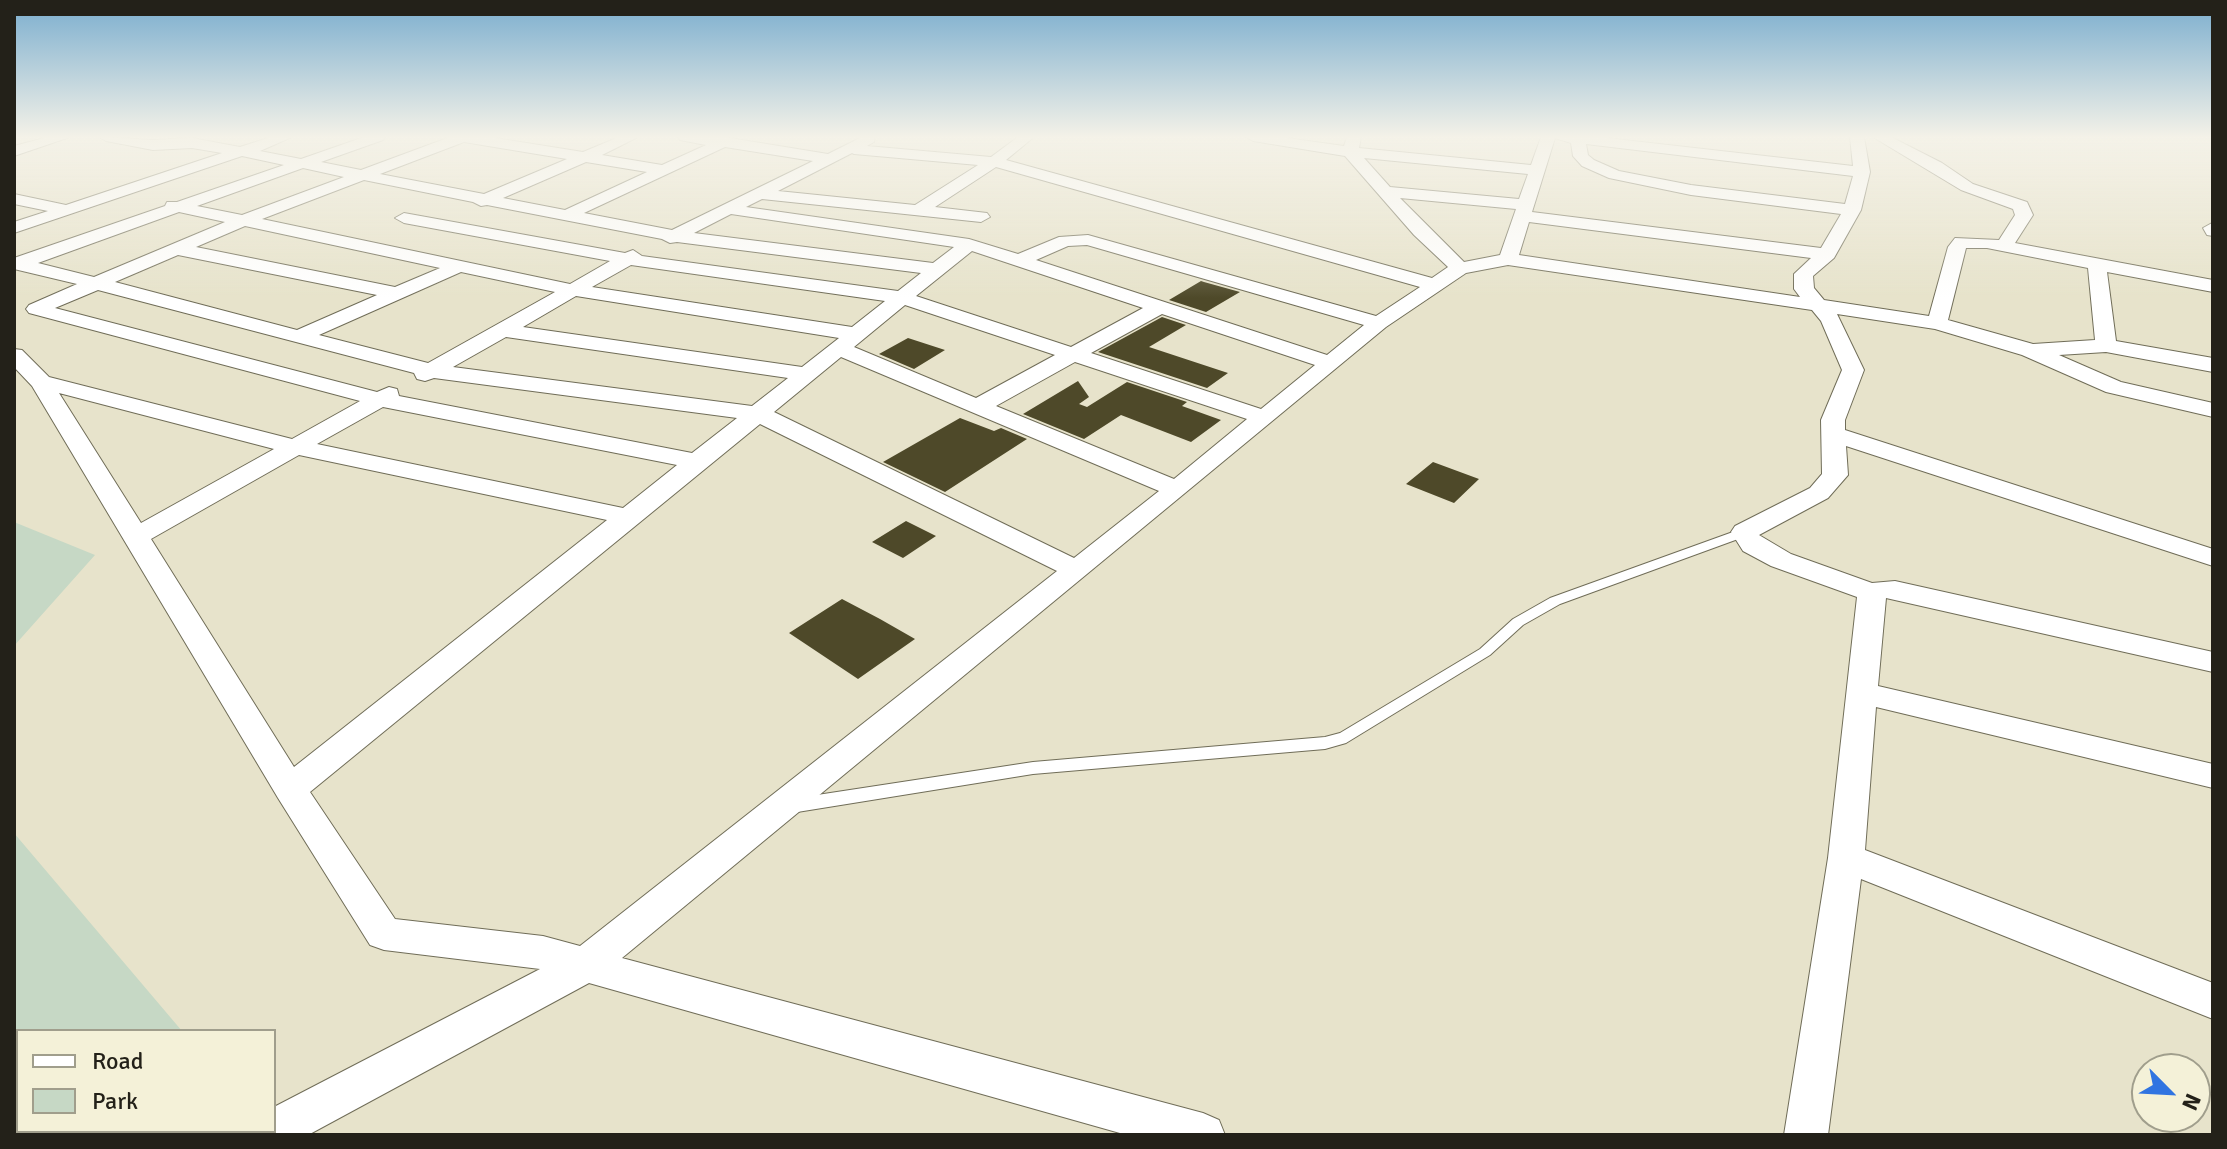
<!DOCTYPE html>
<style>
body{margin:0}
#map{position:relative;width:2227px;height:1149px;overflow:hidden;background:#e7e3cb;font-family:Signika,sans-serif}
canvas{display:block}
.frame{position:absolute;inset:0;border:16px solid #232119;pointer-events:none}
.legend{position:absolute;left:16px;top:1029px;width:260px;height:104px;box-sizing:border-box;background:#f4f1d8;border:2px solid #a09e8c;margin:0;padding:10px 14px;list-style:none;font-size:24px;color:#232119}
.legend li{display:flex;align-items:center;gap:16px;height:40px}
.legend b{width:40px;border:2px solid #a09e8c}
.north{position:absolute;left:2131px;top:1053px;width:80px;height:80px;box-sizing:border-box;background:#f4f1d8;border:2px solid #a09e8c;border-radius:50%;rotate:114deg;font-size:22px;font-weight:700;line-height:32px;text-align:center;color:#232119}
.north::after{content:'';display:block;margin:auto;width:28px;height:36px;background:#3074e1;clip-path:polygon(50% 0,100% 100%,50% 72%,0 100%)}
</style>
<div id="map">
<canvas width="2227" height="1149"></canvas>
<div class="frame"></div>
<ul class="legend">
<li><b style="height:10px;background:#fff"></b>Road</li>
<li><b style="height:22px;background:#c6d8c5"></b>Park</li>
</ul>
<div class="north">N</div>
</div>
<script>
const g = document.querySelector('canvas').getContext('2d');
g.lineJoin = 'round';
function fillPath(path, color) { g.fillStyle = color; g.fill(path, 'evenodd'); }
const poly = rows => new Path2D(rows.map(r => 'M' + r).join(''));
function strokePath(path, color, width, dash) { g.strokeStyle = color; g.lineWidth = width; g.lineCap = dash ? 'butt' : 'round'; g.setLineDash(dash || []); g.stroke(path); }
const green = poly([
 [14,522,95,555,14,646],
 [14,833,182,1031,18,1031,18,1118,14,1120]
]);
const building = poly([
 [1201,281,1204,282,1240,292,1206,312,1169,300],
 [1162,317,1186,325,1149,347,1228,373,1207,388,1098,352],
 [908,338,945,350,914,369,879,354],
 [1078,381,1089,397,1079,404,1087,407,1127,382,1187,402,1182,406,1221,420,1191,442,1121,415,1084,439,1023,414],
 [960,418,994,431,1001,428,1027,439,945,492,883,462],
 [1433,462,1479,479,1454,503,1406,484],
 [906,521,936,536,903,558,872,542],
 [842,599,880,619,915,639,858,679,789,633]
]);
const lane = poly([
 [1744,528,1751,532,1749,535,1560,604,1523,625,1490,655,1346,743,1325,749,1033,774,791,813,785,811,782,806,785,801,791,799,1033,762,1325,737,1340,733,1480,649,1513,619,1550,598,1744,528]
]);
const street = poly([
 [48,137,70,137,14,156,14,146,48,137],
 [99,137,153,140,192,138,240,147,271,137,292,137,260,151,301,159,364,137,385,137,383,140,321,162,361,170,450,137,489,137,583,152,619,137,638,137,602,155,662,165,706,145,680,140,678,137,724,137,828,154,862,137,875,137,874,142,867,146,991,157,1018,137,1034,137,1006,160,1432,278,1448,267,1414,235,1345,156,1253,141,1246,137,1280,137,1344,146,1347,137,1361,137,1359,148,1531,165,1541,137,1598,137,1853,166,1850,137,1864,137,1870,172,1861,210,1834,258,1813,276,1814,288,1824,300,1929,316,1948,247,1955,238,1999,240,2015,215,2013,209,1961,190,1873,137,1891,137,1942,163,1973,184,2027,202,2033,215,2015,243,2213,280,2213,292,2107,272,2116,341,2213,358,2213,372,2106,352,2059,355,2121,382,2213,403,2213,417,2106,392,2022,355,1935,329,1837,314,1864,370,1845,420,1845,430,2213,549,2213,566,1846,446,1848,475,1828,498,1759,535,1791,554,1872,583,1895,581,2213,652,2213,672,1886,598,1878,686,2213,764,2213,788,1876,707,1865,850,2213,983,2213,1019,1861,879,1828,1135,1784,1135,1828,858,1857,597,1771,566,1743,551,1731,532,1735,526,1810,488,1822,474,1821,420,1842,370,1821,321,1812,310,1508,265,1466,273,1386,327,622,958,1203,1113,1219,1120,1225,1135,1127,1135,589,983,308,1135,254,1135,252,1131,274,1131,274,1107,540,969,384,950,370,945,278,798,32,386,14,367,14,349,22,350,49,377,292,439,360,401,29,313,26,309,29,305,77,284,14,269,14,258,165,206,167,202,177,202,284,165,242,156,14,233,14,222,48,211,14,204,14,194,66,205,222,153,192,148,153,150,106,141,99,137],
 [1555,138,1571,143,1573,156,1582,166,1609,178,1691,195,1841,214,1821,248,1532,212,1555,138],
 [464,142,567,159,484,194,380,174,464,142],
 [1586,144,1853,176,1845,204,1691,185,1619,171,1594,160,1588,155,1586,144],
 [725,147,813,161,672,230,584,213,725,147],
 [852,153,854,154,978,165,915,205,778,191,852,153],
 [1364,158,1528,174,1519,199,1390,187,1364,158],
 [586,162,647,172,565,210,503,198,586,162],
 [996,167,1420,287,1376,316,1088,235,1059,237,1018,254,969,239,746,207,762,199,981,222,990,217,987,213,935,207,996,167],
 [303,168,344,177,242,215,197,206,303,168],
 [364,180,473,202,481,206,487,205,662,239,670,243,677,242,921,273,898,291,642,256,633,250,625,253,404,213,395,218,404,223,610,261,570,284,262,219,364,180],
 [1400,198,1516,209,1500,255,1464,262,1400,198],
 [179,212,225,222,94,277,38,263,179,212],
 [731,214,954,247,933,263,694,233,731,214],
 [1529,222,1811,258,1794,274,1794,289,1800,297,1519,255,1529,222],
 [245,226,440,268,395,287,196,247,245,226],
 [1087,245,1364,325,1327,355,1036,260,1068,246,1087,245],
 [1966,248,1987,248,2088,268,2095,340,2033,344,1948,320,1966,248],
 [972,251,1143,308,1071,347,916,296,972,251],
 [178,255,377,295,297,330,115,282,178,255],
 [631,265,885,301,852,327,592,287,631,265],
 [461,272,555,292,428,363,319,335,461,272],
 [98,290,414,373,417,379,425,381,434,378,737,418,692,453,399,396,397,389,389,387,377,392,55,308,98,290],
 [576,296,839,338,802,367,523,327,576,296],
 [905,305,1055,355,976,398,854,347,905,305],
 [1162,314,1315,365,1261,409,1091,353,1162,314],
 [506,337,788,378,752,406,453,367,506,337],
 [841,357,1159,491,1074,558,774,412,841,357],
 [1075,362,1247,419,1174,479,996,406,1075,362],
 [59,393,274,449,141,523,59,393],
 [383,407,677,465,623,508,317,444,383,407],
 [760,424,1057,571,580,946,543,936,395,919,310,792,760,424],
 [299,455,607,520,294,767,151,539,299,455],
 [2212,223,2213,223,2213,236,2207,235,2203,228,2212,223]
]);
fillPath(green, '#c6d8c5');
fillPath(building, '#4e4929');
strokePath(lane, '#706d58', 2);
strokePath(street, '#706d58', 2);
fillPath(lane, '#fff');
fillPath(street, '#fff');
const sky = g.createLinearGradient(0, 0, 0, 298);
sky.addColorStop(0, '#7aadce');
sky.addColorStop(0.46, '#f4f2e8');
sky.addColorStop(1, '#f4f2e800');
g.fillStyle = sky;
g.fillRect(0, 0, 2227, 298);
</script>
